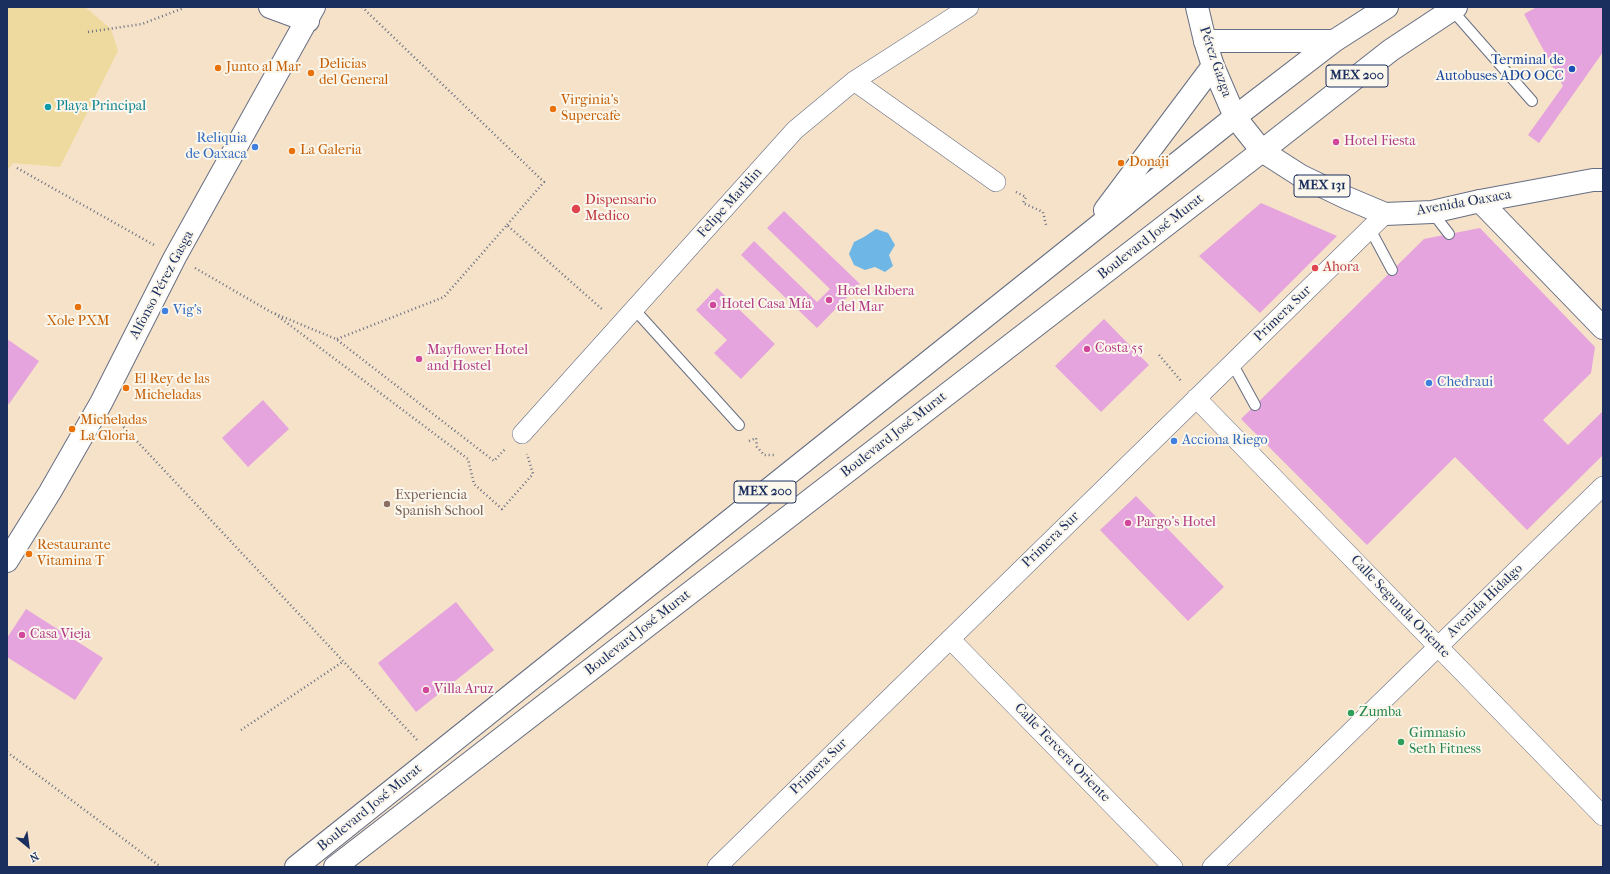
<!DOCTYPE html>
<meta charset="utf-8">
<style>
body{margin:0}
#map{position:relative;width:1610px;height:874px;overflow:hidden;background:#f5e2c8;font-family:"IM FELL French Canon",serif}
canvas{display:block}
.frame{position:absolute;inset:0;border:8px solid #1b2f5e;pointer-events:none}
.north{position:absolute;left:8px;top:826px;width:40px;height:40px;-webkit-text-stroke:3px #fbf7ec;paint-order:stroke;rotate:151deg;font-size:11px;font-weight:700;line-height:16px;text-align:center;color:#1b2f5e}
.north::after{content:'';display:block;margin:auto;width:14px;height:18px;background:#1b2f5e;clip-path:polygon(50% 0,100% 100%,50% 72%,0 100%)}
</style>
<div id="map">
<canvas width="1610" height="874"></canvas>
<div class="frame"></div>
<div class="north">N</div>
</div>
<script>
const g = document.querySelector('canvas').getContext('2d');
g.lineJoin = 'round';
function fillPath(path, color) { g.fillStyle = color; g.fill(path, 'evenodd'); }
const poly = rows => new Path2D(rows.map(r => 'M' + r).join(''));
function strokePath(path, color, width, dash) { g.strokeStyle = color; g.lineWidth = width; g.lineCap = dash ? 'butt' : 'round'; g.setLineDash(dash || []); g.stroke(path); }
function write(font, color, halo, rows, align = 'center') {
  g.font = font + ' "IM FELL French Canon",serif'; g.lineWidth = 4; g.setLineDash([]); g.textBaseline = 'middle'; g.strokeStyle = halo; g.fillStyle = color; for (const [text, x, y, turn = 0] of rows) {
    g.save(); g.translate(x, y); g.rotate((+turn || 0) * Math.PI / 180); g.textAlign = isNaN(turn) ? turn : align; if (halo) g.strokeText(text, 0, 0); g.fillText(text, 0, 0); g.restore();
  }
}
const sand = poly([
 [7,7,85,7,111,29,118,51,60,167,13,163,7,171]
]);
const water = poly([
 [876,229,888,233,895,245,889,255,893,266,885,272,875,267,865,270,854,265,849,254,854,242,864,237]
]);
const building = poly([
 [1537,7,1603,7,1603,52,1539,143,1528,135,1563,86,1524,14],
 [1261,203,1337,236,1260,313,1199,256],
 [784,211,860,284,817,328,741,255,754,241,817,302,830,289,767,228],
 [1480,228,1595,347,1591,373,1543,420,1568,445,1603,411,1603,455,1527,530,1455,457,1367,545,1241,419,1424,239],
 [717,288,775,344,741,379,714,353,727,340,696,310],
 [1104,319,1149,365,1101,412,1055,366],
 [7,339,39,361,9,404,7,403],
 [263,400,289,429,248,467,222,438],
 [1136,496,1224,587,1188,621,1100,530],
 [456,602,494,650,416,712,378,663],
 [26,609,103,658,75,700,7,657,7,638]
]);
const path = poly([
 [362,7,544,182,507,225],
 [88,32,142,24,181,9,184,7],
 [17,168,154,245],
 [1016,192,1026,197,1023,203,1043,212,1046,225],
 [195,268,271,312,336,339,494,461,506,448],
 [275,314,468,459,474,484,502,509,533,474,527,454],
 [337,339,444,297,507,225,603,310],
 [1159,355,1182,382],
 [118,421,418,741],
 [749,441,756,438,757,447,764,455,774,455],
 [241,730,344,661],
 [7,752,161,867]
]);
const lane = poly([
 [1452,10,1532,101],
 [1432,212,1449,234],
 [1370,229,1392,270],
 [634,309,739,425],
 [1232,363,1255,405]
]);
const street = poly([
 [854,81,996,182],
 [1196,398,1603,816],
 [522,434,795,130,854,81,969,7],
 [950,639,1173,867],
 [717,867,1385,214],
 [1212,867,1603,486]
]);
const secondary = poly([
 [270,7,308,21],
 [1197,7,1205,41,1213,66,1235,117],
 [1480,201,1603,328],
 [7,561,50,492,101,403,175,257,314,7]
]);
const primary = poly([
 [1235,117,1262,151,1301,176,1347,198,1385,214,1432,212,1480,201,1593,180,1603,180]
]);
const highway = poly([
 [1205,41,1334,41],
 [1105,210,1213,66],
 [296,867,1235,117,1334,41,1387,7],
 [335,867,1262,151,1391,50,1456,7]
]);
const markers = [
 [218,68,4,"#e8710a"],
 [1572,69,4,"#1a4fb4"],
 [311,73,4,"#e8710a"],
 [48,107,4,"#0f9aa8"],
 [553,109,4,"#e8710a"],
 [1336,142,4,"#d1479c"],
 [255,147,4,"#3f7fe0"],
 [292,151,4,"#e8710a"],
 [1121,163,4,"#e8710a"],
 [576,209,5,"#e0444e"],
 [1315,268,4,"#e0444e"],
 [829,300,4,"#d1479c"],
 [713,305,4,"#d1479c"],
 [78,307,4,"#e8710a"],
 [165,311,4,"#3f7fe0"],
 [1087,349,4,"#d1479c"],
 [419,359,4,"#d1479c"],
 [1429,383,4,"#3f7fe0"],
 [126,388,4,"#e8710a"],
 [72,429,4,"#e8710a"],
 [1174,441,4,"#3f7fe0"],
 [387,504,4,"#8d6e63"],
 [1128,523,4,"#d1479c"],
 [29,554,4,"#e8710a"],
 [22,635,4,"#d1479c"],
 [426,690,4,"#d1479c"],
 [1351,713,4,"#2e9e5b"],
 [1401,742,4,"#2e9e5b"]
];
const shields = [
 [1357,76,62],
 [1322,186,56],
 [765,492,62]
];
const shieldNames = [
 ["MEX 200",1357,76],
 ["MEX 131",1322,186],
 ["MEX 200",765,492]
];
const transitNames = [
 ["Terminal de",1564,61],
 ["Autobuses ADO OCC",1564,77]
];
const streetNames = [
 ["Pérez Gazga",1215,62,71],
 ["Felipe Marklin",730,203,-48],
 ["Avenida Oaxaca",1464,203,-10],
 ["Boulevard José Murat",1151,237,-38],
 ["Alfonso Pérez Gasga",162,285,-62],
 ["Primera Sur",1283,314,-44],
 ["Boulevard José Murat",894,435,-38],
 ["Primera Sur",1051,540,-44],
 ["Avenida Hidalgo",1485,601,-44],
 ["Calle Segunda Oriente",1400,607,46],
 ["Boulevard José Murat",638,633,-38],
 ["Calle Tercera Oriente",1062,753,46],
 ["Primera Sur",819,767,-44],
 ["Boulevard José Murat",370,808,-39]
];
const foodNames = [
 ["Delicias",319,65],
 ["del General",319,81],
 ["Junto al Mar",226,68],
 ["Virginia's",561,101],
 ["Supercafe",561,117],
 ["La Galeria",300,151],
 ["Donaji",1129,163],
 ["Xole PXM",78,322,"center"],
 ["El Rey de las",134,380],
 ["Micheladas",134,396],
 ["Micheladas",80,421],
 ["La Gloria",80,437],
 ["Restaurante",37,546],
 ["Vitamina T",37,562]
];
const cultureNames = [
 ["Playa Principal",56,107]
];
const shopNames = [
 ["Reliquia",247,139,"right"],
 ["de Oaxaca",247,155,"right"],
 ["Vig's",173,311],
 ["Chedraui",1437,383],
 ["Acciona Riego",1182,441]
];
const hotelNames = [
 ["Hotel Fiesta",1344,142],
 ["Hotel Ribera",837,292],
 ["del Mar",837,308],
 ["Hotel Casa Mía",721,305],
 ["Costa 55",1095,349],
 ["Mayflower Hotel",427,351],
 ["and Hostel",427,367],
 ["Pargo's Hotel",1136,523],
 ["Casa Vieja",30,635],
 ["Villa Aruz",434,690]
];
const healthNames = [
 ["Dispensario",585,201],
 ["Medico",585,217],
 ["Ahora",1323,268]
];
const educationNames = [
 ["Experiencia",395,496],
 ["Spanish School",395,512]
];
const leisureNames = [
 ["Zumba",1359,713],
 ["Gimnasio",1409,734],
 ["Seth Fitness",1409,750]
];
fillPath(sand, '#eeda9e');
fillPath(water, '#6db6e5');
fillPath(building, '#e5a4dd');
strokePath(lane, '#676e83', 12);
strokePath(street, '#676e83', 20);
strokePath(secondary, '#676e83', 24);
strokePath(primary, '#676e83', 24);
strokePath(highway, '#676e83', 24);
strokePath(path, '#676e83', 2.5, [1, 3]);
strokePath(lane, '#fff', 10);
strokePath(street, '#fff', 19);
strokePath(secondary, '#fff', 22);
strokePath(primary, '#fff', 22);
strokePath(highway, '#fff', 22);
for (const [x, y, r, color] of markers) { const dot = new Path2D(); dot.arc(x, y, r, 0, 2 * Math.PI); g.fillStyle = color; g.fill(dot); strokePath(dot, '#fbf7ec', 1.5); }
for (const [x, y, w] of shields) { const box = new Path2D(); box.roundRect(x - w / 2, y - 11, w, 22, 3); g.fillStyle = '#fbf7ec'; g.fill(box); strokePath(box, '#1b2f5e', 1); }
write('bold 13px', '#1b2f5e', null, shieldNames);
write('14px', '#164399', '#fbf7ec', transitNames, 'right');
write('14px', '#1b2f5e', '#fbf7ec', streetNames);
write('14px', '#c56008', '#fbf7ec', foodNames, 'left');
write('14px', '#0d838f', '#fbf7ec', cultureNames, 'left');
write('14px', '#366cbe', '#fbf7ec', shopNames, 'left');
write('14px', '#b23c85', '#fbf7ec', hotelNames, 'left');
write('14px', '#be3a42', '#fbf7ec', healthNames, 'left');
write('14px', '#785e54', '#fbf7ec', educationNames, 'left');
write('14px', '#27864d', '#fbf7ec', leisureNames, 'left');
</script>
